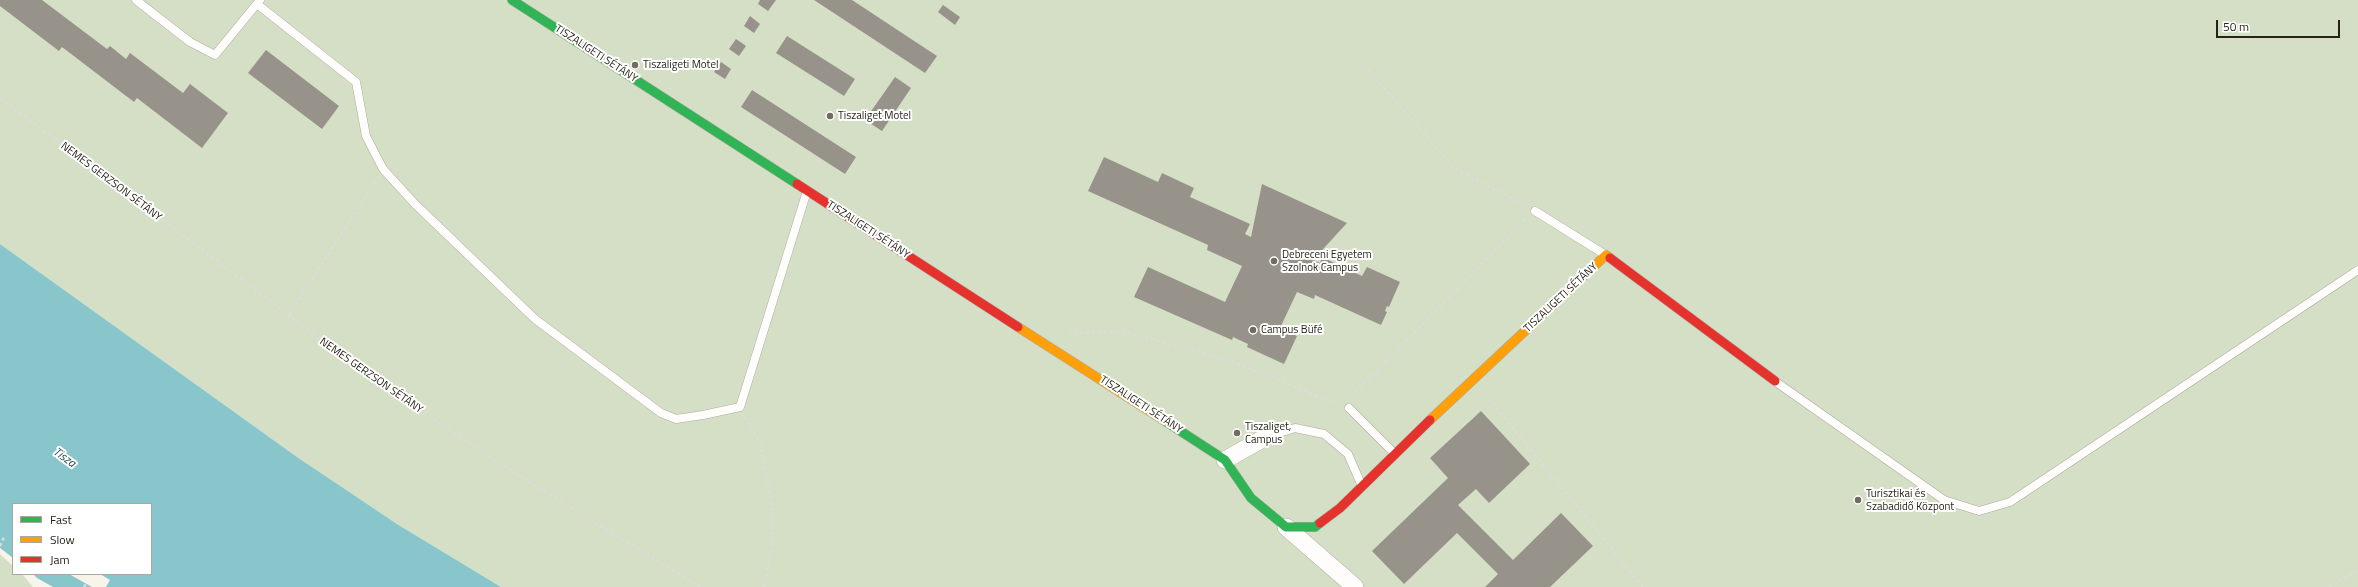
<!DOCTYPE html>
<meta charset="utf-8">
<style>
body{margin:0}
#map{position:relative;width:2358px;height:587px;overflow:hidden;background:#f8f4ea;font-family:"Titillium Web",sans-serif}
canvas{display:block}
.legend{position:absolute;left:12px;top:503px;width:140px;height:72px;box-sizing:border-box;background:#fff;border:1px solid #a9a7a2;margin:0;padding:5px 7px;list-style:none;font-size:12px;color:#272317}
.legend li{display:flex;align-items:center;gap:8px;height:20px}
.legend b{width:20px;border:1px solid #a9a7a2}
.scale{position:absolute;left:2216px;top:20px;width:124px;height:18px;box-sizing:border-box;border:2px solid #272317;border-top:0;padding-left:5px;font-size:12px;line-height:14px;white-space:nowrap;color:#272317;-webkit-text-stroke:3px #fff;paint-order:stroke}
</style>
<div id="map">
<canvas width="2358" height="587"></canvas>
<ul class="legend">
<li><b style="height:5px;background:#30b455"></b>Fast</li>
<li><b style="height:5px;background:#ff9f0a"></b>Slow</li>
<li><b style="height:5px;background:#e5322d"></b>Jam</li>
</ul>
<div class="scale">50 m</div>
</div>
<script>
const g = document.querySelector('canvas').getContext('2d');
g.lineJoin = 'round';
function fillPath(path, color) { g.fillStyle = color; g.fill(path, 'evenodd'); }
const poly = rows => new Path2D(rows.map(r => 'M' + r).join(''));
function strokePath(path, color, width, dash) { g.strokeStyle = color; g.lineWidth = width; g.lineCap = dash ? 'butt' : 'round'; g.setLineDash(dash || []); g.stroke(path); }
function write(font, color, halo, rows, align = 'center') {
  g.font = font + ' "Titillium Web",sans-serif'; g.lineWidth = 4; g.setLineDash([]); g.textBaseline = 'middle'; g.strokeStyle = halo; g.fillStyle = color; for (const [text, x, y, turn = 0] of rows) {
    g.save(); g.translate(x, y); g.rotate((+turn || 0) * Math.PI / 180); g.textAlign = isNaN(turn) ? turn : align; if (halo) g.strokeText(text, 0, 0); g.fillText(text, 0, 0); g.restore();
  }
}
const green = poly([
 [0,0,2358,0,2358,587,501,587,397,524,297,457,0,244],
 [0,554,13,566,13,574,22,574,33,587,0,587]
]);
const water = poly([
 [0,244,297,457,397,524,501,587,53,587,37,578,33,574,151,574,151,504,13,504,13,558,0,548]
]);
const pier = poly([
 [69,574,100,574,110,580,106,587,92,587]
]);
const building = poly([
 [0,0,42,0,107,49,110,46,126,59,130,53,183,93,190,84,228,113,202,148,137,98,134,102,62,47,59,51,0,6],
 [760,0,776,0,768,11,758,4],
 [814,0,852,0,937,56,925,73],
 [943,5,960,17,955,25,938,12],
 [750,16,760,24,754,33,744,26],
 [787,36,855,79,844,96,776,53],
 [736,39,746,46,739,56,729,49],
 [266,50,339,106,322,129,248,73],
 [721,62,731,69,725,79,714,72],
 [895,77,911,88,882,131,865,120],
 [752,90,856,157,845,174,741,107],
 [1104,157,1158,182,1162,173,1194,188,1190,197,1250,224,1245,234,1251,237,1262,184,1347,223,1313,260,1320,263,1322,257,1362,276,1367,267,1400,282,1389,307,1387,306,1385,311,1387,312,1381,325,1315,295,1314,299,1297,292,1280,328,1297,336,1284,364,1247,347,1248,344,1233,337,1232,340,1134,297,1148,267,1225,302,1242,266,1207,250,1208,245,1088,191],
 [1481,411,1530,464,1489,503,1476,489,1458,505,1513,560,1561,513,1593,546,1550,587,1485,587,1498,574,1457,533,1404,584,1372,551,1448,478,1430,458]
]);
const path = poly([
 [1364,65,1454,168,1526,206],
 [0,98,289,315,338,355,502,465,700,587],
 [289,315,376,180],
 [1068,334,1124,331,1233,362,1338,404],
 [1485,394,1643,587],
 [1351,397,1527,218],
 [745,417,760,443,772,505,773,539,764,587],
 [0,546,4,537],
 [84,587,86,584],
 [2329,587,2358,570]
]);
const lane = poly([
 [136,0,190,42,215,55,260,0],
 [257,4,356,82,366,136,383,169,415,204,535,319,661,413,676,419,703,415,740,407,807,191],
 [1535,211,1604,254],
 [1776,382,1944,500,1979,511,2010,502,2358,270],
 [1349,408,1394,453],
 [1266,437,1295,428,1324,434,1348,454,1361,484]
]);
const street = poly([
 [1225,460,1266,437],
 [1286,527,1355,587]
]);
const fast = poly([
 [512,0,797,184],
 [1165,421,1225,460,1251,498,1286,527,1315,527,1320,523]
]);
const slow = poly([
 [1018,327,1165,421],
 [1430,420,1606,255,1610,258]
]);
const jam = poly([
 [797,184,1018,327],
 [1610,258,1775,381],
 [1320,523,1340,508,1430,420]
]);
const markers = [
 [635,65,4,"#706c61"],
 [830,116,4,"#706c61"],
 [1274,261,4,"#706c61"],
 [1253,330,4,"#706c61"],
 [1237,433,4,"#706c61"],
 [1858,500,4,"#706c61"]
];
const streetNames = [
 ["TISZALIGETI SÉTÁNY",596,54,33],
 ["NEMES GERZSON SÉTÁNY",111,182,37],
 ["TISZALIGETI SÉTÁNY",868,230,33],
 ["TISZALIGETI SÉTÁNY",1561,298,-43],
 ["NEMES GERZSON SÉTÁNY",371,376,35],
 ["TISZALIGETI SÉTÁNY",1141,405,33]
];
const poiNames = [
 ["Tiszaligeti Motel",643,65],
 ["Tiszaliget Motel",838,116],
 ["Debreceni Egyetem",1282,255],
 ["Szolnok Campus",1282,268],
 ["Campus Büfé",1261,330],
 ["Tiszaliget,",1245,427],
 ["Campus",1245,440],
 ["Turisztikai és",1866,494],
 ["Szabadidő Központ",1866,507]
];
const waterNames = [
 ["Tisza",64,458,36]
];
fillPath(green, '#d4dfc5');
fillPath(water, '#88c6cc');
fillPath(pier, '#f8f4ea');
fillPath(building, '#98938a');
strokePath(lane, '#aeaaa0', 9);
strokePath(street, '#aeaaa0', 18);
strokePath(fast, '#aeaaa0', 10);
strokePath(slow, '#aeaaa0', 10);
strokePath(jam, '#aeaaa0', 10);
strokePath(path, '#dddcd9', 2.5, [3, 3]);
strokePath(lane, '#fefdfc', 8);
strokePath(street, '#fefdfc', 17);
strokePath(fast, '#30b455', 9);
strokePath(slow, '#ff9f0a', 9);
strokePath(jam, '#e5322d', 9);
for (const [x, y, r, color] of markers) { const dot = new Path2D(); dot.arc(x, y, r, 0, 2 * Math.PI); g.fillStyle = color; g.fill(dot); strokePath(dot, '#fff', 1.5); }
write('11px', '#272317', '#fff', streetNames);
write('11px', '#272317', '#fff', poiNames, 'left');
write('italic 12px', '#224b52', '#fff', waterNames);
</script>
